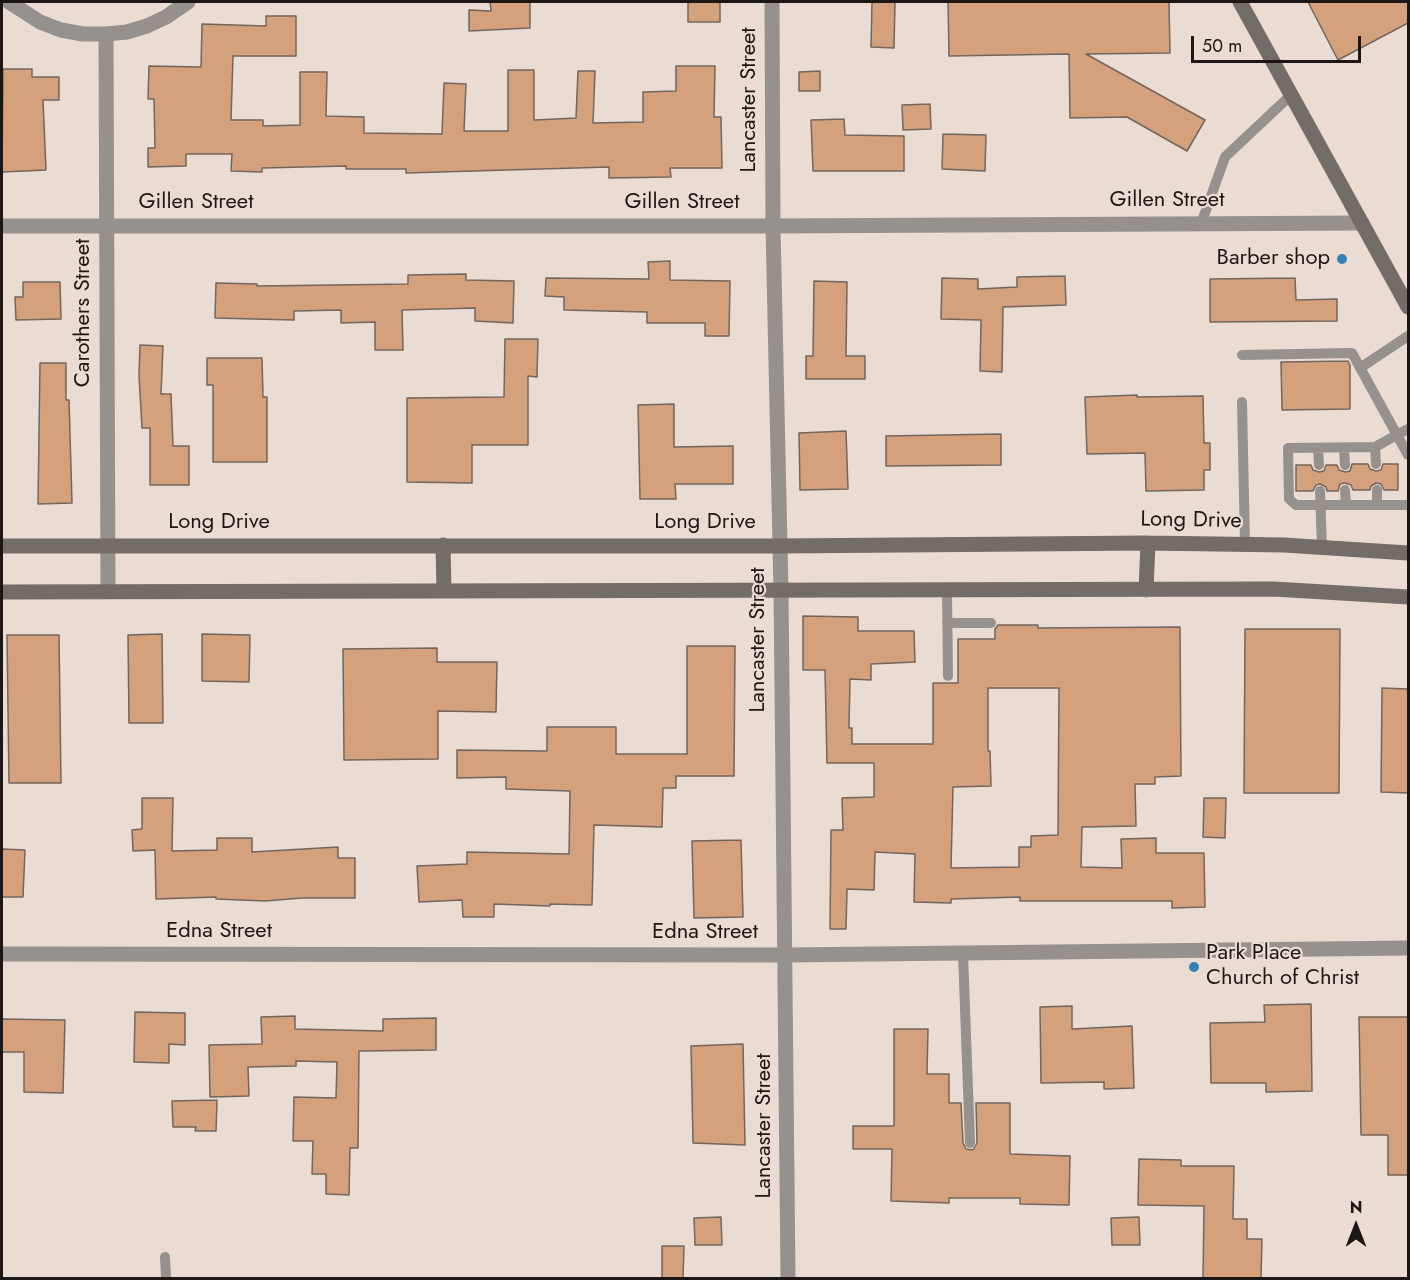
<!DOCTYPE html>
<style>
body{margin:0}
#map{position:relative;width:1410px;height:1280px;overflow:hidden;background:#eadcd3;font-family:Jost,sans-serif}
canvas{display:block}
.frame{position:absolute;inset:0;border:3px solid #1c1714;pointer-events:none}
.north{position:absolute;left:1326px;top:1196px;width:60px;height:60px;-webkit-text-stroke:4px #eadcd3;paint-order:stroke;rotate:0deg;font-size:16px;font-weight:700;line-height:24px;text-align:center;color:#1c1714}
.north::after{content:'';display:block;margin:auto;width:21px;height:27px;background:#1c1714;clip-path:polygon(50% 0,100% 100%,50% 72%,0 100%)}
.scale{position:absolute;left:1191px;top:36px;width:170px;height:27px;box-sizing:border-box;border:3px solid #1c1714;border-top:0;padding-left:8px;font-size:18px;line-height:21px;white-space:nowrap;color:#1c1714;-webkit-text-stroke:4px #eadcd3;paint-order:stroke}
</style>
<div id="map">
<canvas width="1410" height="1280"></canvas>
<div class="frame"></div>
<div class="north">N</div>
<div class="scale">50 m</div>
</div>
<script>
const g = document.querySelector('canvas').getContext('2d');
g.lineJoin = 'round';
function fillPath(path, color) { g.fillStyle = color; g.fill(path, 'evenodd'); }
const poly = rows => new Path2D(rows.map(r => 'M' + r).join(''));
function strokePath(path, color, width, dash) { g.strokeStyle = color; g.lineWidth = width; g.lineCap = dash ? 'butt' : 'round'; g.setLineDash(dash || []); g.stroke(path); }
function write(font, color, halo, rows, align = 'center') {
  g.font = font + ' Jost,sans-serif'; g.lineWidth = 4.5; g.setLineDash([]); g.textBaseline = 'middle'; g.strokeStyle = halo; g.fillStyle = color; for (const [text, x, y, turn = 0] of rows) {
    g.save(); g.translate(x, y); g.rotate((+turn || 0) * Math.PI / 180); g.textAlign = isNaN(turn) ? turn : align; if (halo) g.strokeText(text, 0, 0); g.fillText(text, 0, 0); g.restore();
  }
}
const building = poly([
 [490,2,530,2,530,28,469,31,469,10,491,11,490,2],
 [688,2,720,2,720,22,688,22,688,2],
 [872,2,895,2,894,48,871,47,872,2],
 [948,2,1169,2,1170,53,1086,54,1205,120,1187,151,1127,117,1070,118,1069,54,949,56,948,2],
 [1308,2,1408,2,1408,23,1338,60,1308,2],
 [266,16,296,16,296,56,233,56,231,120,263,120,263,126,300,125,300,72,327,72,326,116,364,117,364,133,442,134,444,83,466,84,464,131,508,131,508,70,534,70,534,120,576,118,578,71,595,71,593,123,643,122,643,92,676,91,676,66,715,66,714,117,721,117,722,168,670,168,671,177,609,178,609,167,406,173,406,169,346,169,346,166,262,168,262,172,231,171,232,154,186,154,186,166,148,167,148,148,155,148,154,99,148,99,149,66,201,67,202,24,266,26,266,16],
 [3,69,32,69,32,77,59,77,59,100,43,100,46,170,2,172,3,69],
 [820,71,820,91,799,91,799,72,820,71],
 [930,104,931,129,903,130,902,105,930,104],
 [844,119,845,135,904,136,904,171,813,171,811,120,844,119],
 [943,134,986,135,985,171,942,169,943,134],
 [670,261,670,280,730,281,729,336,705,336,705,323,647,323,647,312,564,310,564,297,545,296,546,278,649,279,648,262,670,261],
 [466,274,466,280,514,281,513,323,475,321,475,308,402,310,403,350,375,350,375,322,341,323,341,310,294,311,294,320,215,318,216,283,257,284,257,286,408,284,408,275,466,274],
 [1065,276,1066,305,1003,307,1002,372,980,371,981,320,941,319,942,278,978,279,978,289,1017,287,1017,277,1065,276],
 [1295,278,1296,300,1337,299,1337,321,1210,322,1210,279,1295,278],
 [814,281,847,282,846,356,865,356,865,379,806,379,806,356,813,356,814,281],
 [23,282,60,282,61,319,16,320,15,297,23,297,23,282],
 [505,339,538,339,537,377,528,376,528,445,472,445,472,483,407,482,407,398,504,397,505,339],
 [140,345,163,346,161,394,171,394,173,446,189,446,189,485,150,485,150,428,142,428,139,376,140,345],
 [207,358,262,358,263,397,267,397,267,462,213,462,213,385,207,385,207,358],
 [1348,361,1350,365,1350,409,1282,410,1281,362,1348,361],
 [40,363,66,363,66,400,69,400,72,503,38,504,40,363],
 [1137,395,1137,397,1203,396,1204,443,1210,443,1210,470,1204,470,1204,490,1146,491,1145,453,1087,454,1085,397,1137,395],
 [674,404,674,447,733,446,733,484,675,484,676,499,640,499,638,405,674,404],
 [846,431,848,489,800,490,799,433,846,431],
 [1001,434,1001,465,886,466,886,436,1001,434],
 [1352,464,1368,464,1370,469,1376,471,1381,470,1383,464,1398,464,1398,490,1384,490,1381,484,1376,483,1371,486,1370,490,1353,490,1351,485,1345,483,1340,484,1338,491,1327,491,1326,487,1320,484,1316,485,1313,491,1296,491,1296,465,1311,465,1313,470,1319,472,1324,471,1326,465,1337,465,1339,470,1345,472,1350,471,1352,464],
 [803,616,858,617,858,631,914,631,915,662,871,664,871,680,850,679,849,728,852,728,852,744,933,744,933,683,958,683,958,639,995,639,995,629,998,625,1038,625,1038,628,1180,627,1181,776,1155,777,1155,784,1135,784,1136,826,1082,827,1081,867,1122,868,1121,839,1156,838,1156,853,1204,853,1205,907,1172,908,1172,901,1020,901,1020,897,951,899,951,903,914,902,915,854,875,852,874,890,847,889,846,929,830,929,831,830,843,830,842,798,874,797,874,763,827,763,825,670,803,670,803,616],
 [988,688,1059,688,1058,835,1031,836,1031,847,1019,847,1019,867,951,868,953,787,991,786,990,751,988,751,988,688],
 [1245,629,1340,629,1339,793,1244,793,1245,629],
 [162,634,163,723,129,723,128,635,162,634],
 [202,634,250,635,249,682,202,681,202,634],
 [7,635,59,635,61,783,9,783,7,635],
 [687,646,735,646,734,776,676,776,676,788,663,788,662,827,594,825,592,905,550,904,550,906,494,904,494,917,463,917,462,900,419,902,417,866,467,864,467,852,569,854,570,791,506,789,506,777,457,778,457,750,547,751,547,727,616,727,616,754,687,754,687,646],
 [437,648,437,662,497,662,496,712,438,711,438,759,344,760,343,649,437,648],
 [1382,688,1408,689,1408,793,1381,792,1382,688],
 [142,798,173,798,172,851,217,850,217,838,252,838,252,852,338,847,338,858,355,858,355,898,302,898,265,901,216,899,216,897,156,899,155,850,133,851,132,830,142,829,142,798],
 [1204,798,1226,798,1225,838,1203,837,1204,798],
 [741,840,743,917,694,918,692,841,741,840],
 [2,849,25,850,23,897,2,897,2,849],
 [1311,1004,1312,1091,1266,1092,1266,1083,1211,1083,1210,1023,1265,1022,1264,1005,1311,1004],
 [1072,1006,1072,1029,1132,1026,1134,1088,1104,1089,1104,1082,1041,1083,1040,1007,1072,1006],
 [135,1012,185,1013,185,1045,169,1044,169,1063,134,1062,135,1012],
 [295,1016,295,1029,383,1031,383,1019,436,1018,436,1050,359,1051,358,1148,350,1148,349,1195,326,1194,326,1174,312,1174,313,1141,293,1141,294,1097,336,1098,337,1062,296,1061,296,1066,248,1067,249,1096,210,1097,209,1045,262,1044,261,1017,295,1016],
 [1359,1017,1408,1017,1408,1175,1388,1175,1388,1135,1361,1135,1359,1017],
 [2,1019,65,1020,63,1093,24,1092,24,1052,2,1052,2,1019],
 [894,1029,928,1029,927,1074,949,1074,949,1103,961,1103,963,1143,966,1149,973,1150,977,1143,976,1103,1010,1103,1010,1154,1070,1156,1069,1205,1020,1204,1020,1198,949,1198,949,1203,891,1201,892,1149,853,1149,853,1126,894,1126,894,1029],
 [743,1044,745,1145,693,1143,691,1046,743,1044],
 [217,1100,216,1131,195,1131,196,1127,173,1127,172,1101,217,1100],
 [1139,1159,1181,1160,1181,1166,1234,1166,1233,1219,1247,1219,1247,1239,1262,1239,1261,1278,1203,1278,1204,1206,1138,1205,1139,1159],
 [721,1217,722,1245,695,1245,694,1218,721,1217],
 [1139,1217,1140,1245,1112,1245,1111,1218,1139,1217],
 [662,1246,684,1246,683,1278,662,1278,662,1246]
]);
const lane = poly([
 [1201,224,1225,157,1291,95],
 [1242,355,1352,353,1408,455],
 [1360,368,1408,336],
 [1242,402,1245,545],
 [1408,429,1375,447,1288,448,1289,499,1296,505,1408,505],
 [1375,447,1376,464],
 [1318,448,1319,465],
 [1344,448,1345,465],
 [1345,490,1346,505],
 [1377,490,1377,505],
 [1320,491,1322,548],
 [947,590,948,676],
 [947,623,991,623],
 [963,954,970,1143],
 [165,1257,166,1278]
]);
const street = poly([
 [9,2,40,22,61,30,83,34,106,34,127,32,147,26,166,17,188,2],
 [772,2,773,226,781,591,788,1278],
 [106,34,108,591],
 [2,226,773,226,1362,223],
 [2,954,786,955,1408,948]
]);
const secondary = poly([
 [1240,2,1408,307],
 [443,545,444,591],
 [2,546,780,546,1148,543,1284,545,1408,553],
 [1146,590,1148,543],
 [2,592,1274,589,1408,597]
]);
const markers = [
 [1342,259,6,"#3282b3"],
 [1194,967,6,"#3282b3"]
];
const streetNames = [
 ["Lancaster Street",750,100,-90],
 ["Gillen Street",1167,201],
 ["Gillen Street",196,203],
 ["Gillen Street",682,203],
 ["Carothers Street",84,313,-90],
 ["Long Drive",1191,521,1],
 ["Long Drive",219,523],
 ["Long Drive",705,523],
 ["Lancaster Street",759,640,-90],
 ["Edna Street",219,932],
 ["Edna Street",705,933],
 ["Lancaster Street",765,1126,-90]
];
const poiNames = [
 ["Barber shop",1330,259],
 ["Park Place",1206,954,"left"],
 ["Church of Christ",1206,979,"left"]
];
fillPath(building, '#d5a07c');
strokePath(building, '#72665e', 1.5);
strokePath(lane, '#97918d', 10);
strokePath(street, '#97918d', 15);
strokePath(secondary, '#746c67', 15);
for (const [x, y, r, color] of markers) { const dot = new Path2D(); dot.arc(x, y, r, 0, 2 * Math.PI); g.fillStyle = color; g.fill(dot); strokePath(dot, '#eadcd3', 2); }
write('22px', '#1c1714', '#eadcd3', streetNames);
write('22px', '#1c1714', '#eadcd3', poiNames, 'right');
</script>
